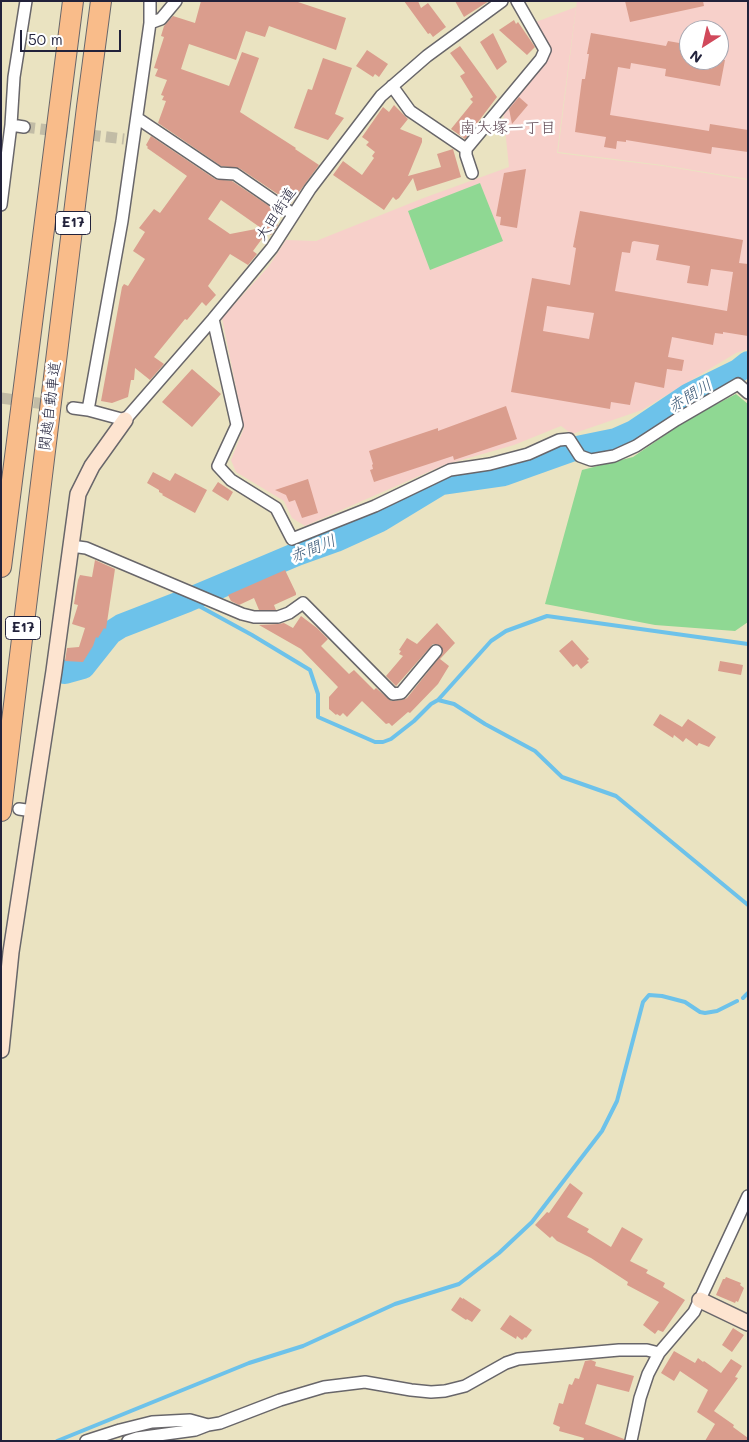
<!DOCTYPE html>
<meta charset="utf-8">
<style>
body{margin:0}
#map{position:relative;width:749px;height:1442px;overflow:hidden;background:#eae3c1;font-family:Mali,sans-serif}
canvas{display:block}
.frame{position:absolute;inset:0;border:2px solid #22223b;pointer-events:none}
.north{position:absolute;left:679px;top:20px;width:50px;height:50px;box-sizing:border-box;background:#fff;border:1px solid #a7a7b1;border-radius:50%;rotate:215deg;font-size:14px;font-weight:700;line-height:20px;text-align:center;color:#22223b}
.north::after{content:'';display:block;margin:auto;width:18px;height:22px;background:#d1495b;clip-path:polygon(50% 0,100% 100%,50% 72%,0 100%)}
.scale{position:absolute;left:20px;top:30px;width:101px;height:22px;box-sizing:border-box;border:2px solid #22223b;border-top:0;padding-left:6px;font-size:15px;line-height:18px;white-space:nowrap;color:#22223b;-webkit-text-stroke:4px #fff;paint-order:stroke}
</style>
<div id="map">
<canvas width="749" height="1442"></canvas>
<div class="frame"></div>
<div class="north">N</div>
<div class="scale">50 m</div>
</div>
<script>
const g = document.querySelector('canvas').getContext('2d');
g.lineJoin = 'round';
function fillPath(path, color) { g.fillStyle = color; g.fill(path, 'evenodd'); }
const poly = rows => new Path2D(rows.map(r => 'M' + r).join(''));
function strokePath(path, color, width, dash) { g.strokeStyle = color; g.lineWidth = width; g.lineCap = dash ? 'butt' : 'round'; g.setLineDash(dash || []); g.stroke(path); }
function write(font, color, halo, rows, align = 'center') {
  g.font = font + ' Mali,"Klee One",sans-serif'; g.lineWidth = 5; g.setLineDash([]); g.textBaseline = 'middle'; g.strokeStyle = halo; g.fillStyle = color; for (const [text, x, y, turn = 0] of rows) {
    g.save(); g.translate(x, y); g.rotate((+turn || 0) * Math.PI / 180); g.textAlign = isNaN(turn) ? turn : align; if (halo) g.strokeText(text, 0, 0); g.fillText(text, 0, 0); g.restore();
  }
}
const built = poly([
 [577,1,748,1,748,179,662,165,558,152],
 [689,30,719,30,719,60,689,60],
 [576,7,557,153,663,166,748,180,748,349,736,353,642,410,572,434,561,426,514,445,444,465,305,526,292,518,284,501,236,472,231,460,244,428,222,318,269,266,286,240,316,241,421,199,509,167,503,110,548,59,550,50,533,23]
]);
const green = poly([
 [480,183,503,241,430,270,408,211],
 [736,394,748,404,748,622,735,631,655,625,545,604,582,470,633,457,690,418]
]);
const stream = poly([
 [188,600,252,635,310,670,318,694,318,717,375,742,383,742,391,739,414,721,431,704,438,700,491,641,506,631,547,616,748,644],
 [438,700,454,704,485,724,535,751,562,777,616,796,748,905],
 [743,998,748,993],
 [57,1441,249,1363,303,1346,395,1304,459,1284,499,1253,532,1222,602,1131,617,1101,643,1002,649,995,662,996,685,1002,700,1012,705,1013,717,1011,737,1001]
]);
const river = poly([
 [577,448,616,440,634,432,689,395,738,371,748,363],
 [65,672,83,667,110,633,121,626,188,600,297,554,336,540,380,520,441,483,504,474,574,449]
]);
const building = poly([
 [201,1,295,1,346,18,336,50,269,26,265,37,246,31,236,60,189,44,181,69,229,86,242,52,259,58,240,112,296,148,295,149,319,165,291,203,239,168,221,166,158,123,166,101,162,100,164,96,161,95,167,80,155,76,158,69,154,68,164,37,161,36,164,26,173,16,195,23],
 [404,1,418,1,421,8,428,3,446,27,433,37,430,33,428,34],
 [455,1,489,1,464,17],
 [625,1,703,1,704,6,630,22],
 [514,20,516,24,518,22,535,47,527,55,499,30],
 [493,33,507,62,497,70,480,42],
 [591,33,666,46,668,41,685,44,684,49,689,50,689,60,725,60,720,86,665,76,666,69,631,63,630,69,618,67,610,115,709,131,710,124,748,130,748,152,712,147,711,154,626,140,626,142,617,141,616,149,604,147,606,137,575,132,582,79,585,79,589,54,587,54],
 [460,46,497,97,465,139,451,129,473,102,470,99,473,97,460,76,465,73,450,53],
 [367,50,388,64,379,77,375,74,373,77,356,66],
 [323,58,352,68,335,114,344,118,328,140,294,128,308,89,312,90],
 [519,97,528,105,512,124,509,109],
 [394,105,408,119,400,129,422,138,422,142,408,176,441,167,437,154,453,149,461,177,417,191,413,178,399,198,396,200,393,197,384,210,333,175,343,161,362,175,374,158,372,156,375,152,366,145,369,142,362,137,383,107,389,112],
 [151,136,215,179,232,181,275,210,269,218,278,225,271,235,267,232,253,251,257,254,248,265,230,254,208,286,216,295,206,306,202,302,187,320,185,319,154,357,164,364,150,380,135,368,134,380,131,380,128,397,112,403,101,401,122,287,124,284,128,286,145,259,133,251,145,232,139,228,154,209,160,213,187,176,147,148,148,147,146,145],
 [221,200,261,228,230,234,208,219],
 [526,169,517,228,500,225,501,217,496,216,504,173],
 [580,211,743,240,739,263,748,264,748,336,723,332,723,334,715,333,713,345,672,337,668,357,684,360,682,371,667,369,664,388,635,382,630,405,611,402,610,409,511,392,532,278,570,285,576,248,573,247],
 [634,241,659,245,656,260,690,266,687,283,708,286,711,269,733,272,727,311,615,291,622,252,630,253,632,242],
 [547,306,594,313,589,339,543,331],
 [192,369,221,394,192,427,162,402],
 [506,406,517,439,454,460,453,456,374,482,370,470,373,469,372,465,373,464,369,451,438,428,438,431],
 [153,472,170,481,175,473,207,490,195,513,162,495,163,494,159,492,159,490,147,483],
 [308,479,318,513,302,518,295,500,289,502,286,495,275,490],
 [218,482,233,492,228,501,212,491],
 [95,560,115,569,106,629,104,628,98,638,96,637,93,646,83,662,65,661,67,648,79,647,85,628,72,624,78,605,74,604,78,580,80,575,92,577],
 [285,570,296,593,296,595,274,605,276,610,259,610,254,598,239,605,231,601,228,595],
 [301,616,317,628,328,639,321,646,349,674,354,670,374,690,376,688,391,701,402,700,407,698,443,653,441,646,433,644,396,686,386,676,403,656,399,654,401,651,399,650,407,638,417,644,437,623,455,643,440,659,449,666,438,684,410,713,408,712,392,726,389,723,386,724,362,701,347,717,343,713,340,716,337,714,336,715,329,709,329,697,338,687,301,649,259,625,278,624,284,623,293,628],
 [572,640,589,659,587,661,589,662,581,669,577,664,573,667,559,651],
 [720,661,743,665,741,675,718,671],
 [660,714,682,727,688,719,716,737,709,747,699,743,697,746,686,738,683,742,674,735,673,738,653,725],
 [570,1183,583,1193,567,1217,589,1229,587,1232,611,1247,622,1227,643,1239,630,1261,648,1270,646,1273,665,1283,663,1287,685,1300,663,1332,658,1330,655,1334,643,1325,659,1302,627,1285,628,1282,591,1258,557,1241,552,1236,550,1238,535,1225,547,1212,549,1213],
 [726,1277,741,1283,740,1285,744,1288,738,1302,736,1301,735,1303,716,1295,723,1279,725,1279],
 [460,1297,463,1299,463,1298,481,1310,472,1322,467,1319,466,1320,451,1310],
 [510,1315,532,1330,526,1338,525,1337,522,1340,517,1336,516,1339,500,1329],
 [733,1328,744,1335,732,1352,722,1345],
 [674,1351,695,1363,698,1358,703,1362,704,1361,721,1373,731,1359,742,1366,735,1377,738,1378,714,1411,734,1425,733,1427,748,1438,748,1441,705,1441,715,1424,697,1412,708,1390,680,1371,674,1381,661,1373],
 [591,1360,596,1362,595,1366,634,1376,629,1392,597,1384,585,1424,624,1439,624,1441,583,1441,584,1438,559,1431,560,1427,553,1424,559,1403,563,1404,569,1384,572,1385,575,1378,579,1379,585,1361]
]);
const streetTunnel = poly([
 [24,127,124,139],
 [1,398,73,408]
]);
const street = poly([
 [150,23,161,19,176,1],
 [392,86,410,111,466,149,466,155,472,173],
 [137,118,219,173,235,174,293,214],
 [11,125,24,127],
 [466,149,541,59,545,50,517,1],
 [1,205,11,125,14,77,26,1],
 [213,319,237,425,218,466,231,480,276,508,292,539,375,506,450,470,490,464,528,454,559,440,569,439,580,456,591,460,614,456,636,446,676,420,738,384,748,393],
 [73,408,88,410,125,420,213,319,272,248,310,189,381,96,427,56,502,1],
 [88,410,122,221,150,23,150,1],
 [71,546,86,548,242,614,254,617,278,617,289,613,303,603,393,694,401,693,436,651],
 [19,809,33,811],
 [86,1441,120,1430,152,1422,190,1420,208,1425],
 [128,1441,137,1438,195,1430,208,1425,220,1423,280,1400,324,1387,365,1382,411,1390,431,1392,445,1391,465,1386,506,1363,518,1359,619,1350,647,1350,659,1353],
 [631,1441,640,1398,648,1374,659,1353,694,1312,748,1196]
]);
const secondary = poly([
 [1,1050,11,952,54,671,78,494,92,466,125,420],
 [700,1300,748,1323]
]);
const highway = poly([
 [1,567,73,1],
 [1,811,87,107,101,1]
]);
const shields = [
 [73,223,35],
 [23,628,35]
];
const shieldNames = [
 ["E17",73,223],
 ["E17",23,628]
];
const streetNames = [
 ["大田街道",276,214,-57],
 ["関越自動車道",50,406,-83]
];
const neighbourhoodNames = [
 ["南大塚一丁目",508,128]
];
const waterNames = [
 ["赤間川",690,396,-31],
 ["赤間川",313,549,-22]
];
fillPath(built, '#f7d0ca');
fillPath(green, '#8fd893');
strokePath(stream, '#6dc2ea', 4);
strokePath(river, '#6dc2ea', 24);
fillPath(building, '#da9d8d');
strokePath(streetTunnel, '#c2bca6', 11, [11, 5.5]);
strokePath(street, '#68666a', 14);
strokePath(secondary, '#68666a', 18);
strokePath(highway, '#68666a', 22);
strokePath(street, '#fff', 11);
strokePath(secondary, '#fde4d0', 15);
strokePath(highway, '#f9bc8a', 20);
for (const [x, y, w] of shields) { const box = new Path2D(); box.roundRect(x - w / 2, y - 11.5, w, 23, 4); g.fillStyle = '#fff'; g.fill(box); strokePath(box, '#22223b', 1); }
write('bold 14px', '#22223b', null, shieldNames);
write('15px', '#22223b', '#fff', streetNames);
write('16px', '#624d58', '#fff', neighbourhoodNames);
write('italic 16px', '#3c5a78', '#fff', waterNames);
</script>
